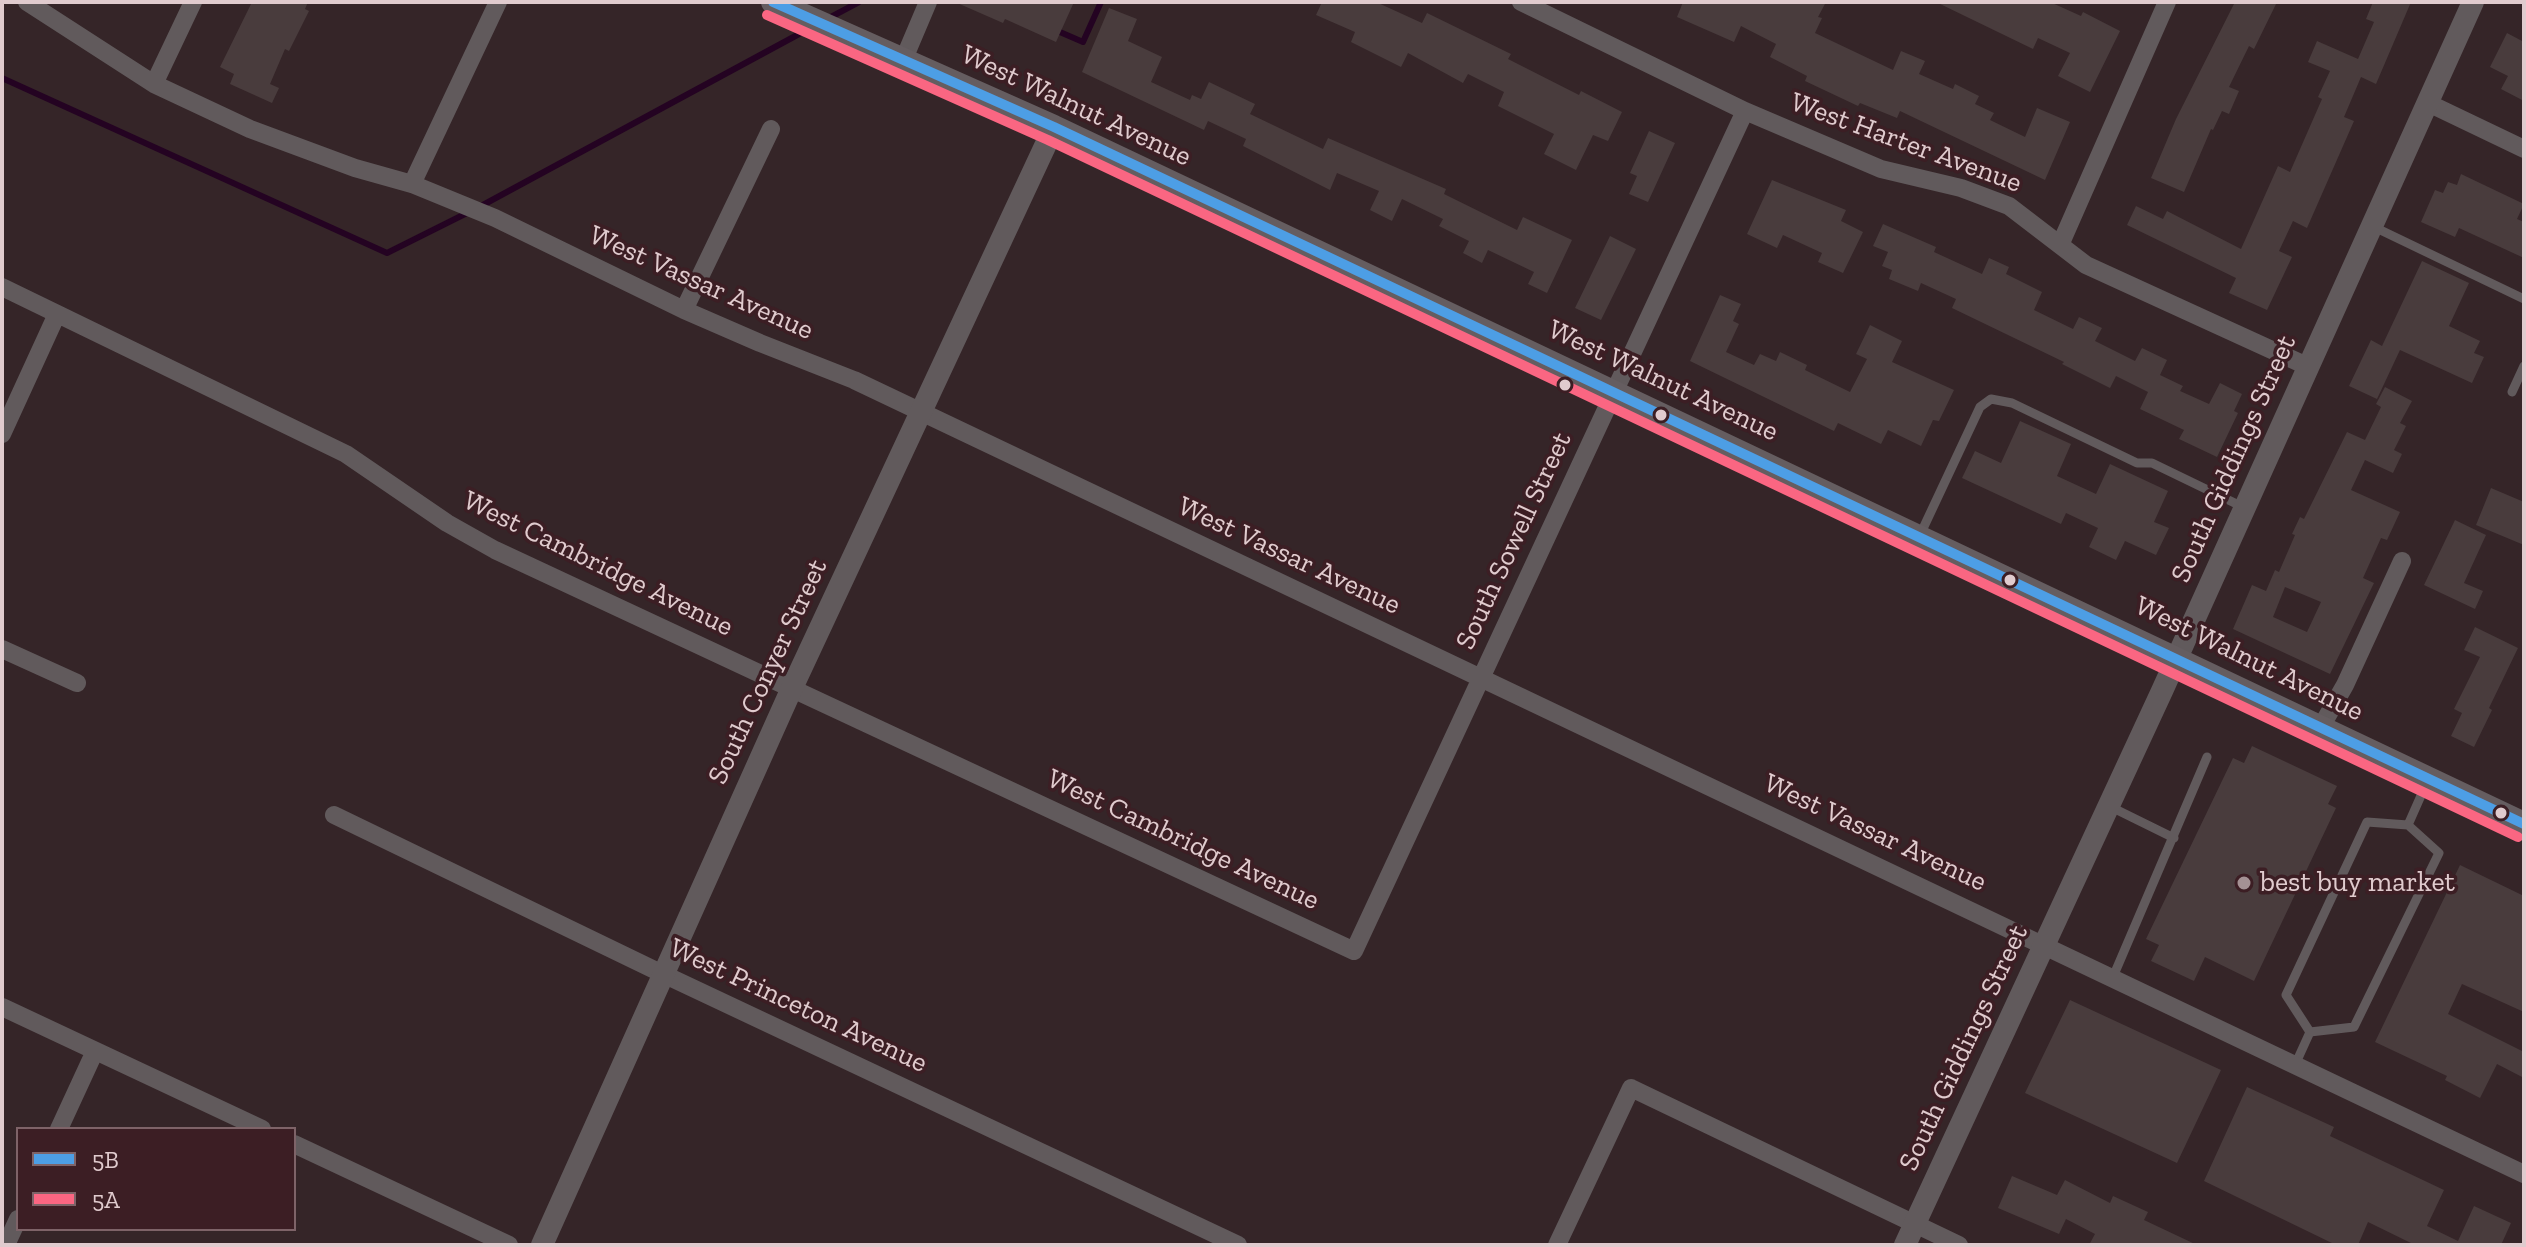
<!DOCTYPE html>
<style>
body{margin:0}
#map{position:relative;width:2526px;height:1247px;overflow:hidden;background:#352528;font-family:"Zilla Slab",serif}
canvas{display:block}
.frame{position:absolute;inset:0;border:4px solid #e0cbce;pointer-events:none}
.legend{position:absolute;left:16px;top:1127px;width:280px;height:104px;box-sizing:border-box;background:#3c1e24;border:2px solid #7e6368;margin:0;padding:10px 14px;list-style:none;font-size:24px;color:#e0cbce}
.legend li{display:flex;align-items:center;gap:16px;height:40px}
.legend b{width:40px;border:2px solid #7e6368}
</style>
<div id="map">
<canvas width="2526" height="1247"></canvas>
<div class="frame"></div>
<ul class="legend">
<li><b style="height:10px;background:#4d9ee5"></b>5B</li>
<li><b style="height:10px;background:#fa6682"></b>5A</li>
</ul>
</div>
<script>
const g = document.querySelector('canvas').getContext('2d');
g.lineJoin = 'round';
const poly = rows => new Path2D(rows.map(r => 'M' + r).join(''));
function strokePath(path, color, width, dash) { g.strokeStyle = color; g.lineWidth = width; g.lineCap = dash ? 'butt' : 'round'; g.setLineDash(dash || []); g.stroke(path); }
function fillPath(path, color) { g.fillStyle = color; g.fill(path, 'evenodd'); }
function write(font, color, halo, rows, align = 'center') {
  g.font = font + ' "Zilla Slab",serif'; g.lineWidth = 7; g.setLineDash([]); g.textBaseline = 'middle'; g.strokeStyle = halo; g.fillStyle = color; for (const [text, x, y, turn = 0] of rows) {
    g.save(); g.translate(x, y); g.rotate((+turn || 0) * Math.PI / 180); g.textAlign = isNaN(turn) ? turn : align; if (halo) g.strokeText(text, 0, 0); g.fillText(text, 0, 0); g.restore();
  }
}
const stream = poly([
 [829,18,859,2],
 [1053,29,1083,42,1101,2],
 [2,78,387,253,471,211],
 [481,206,812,27]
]);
const building = poly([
 [252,2,308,2,305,9,309,11,289,51,285,49,270,84,279,88,272,103,230,84,234,74,220,67],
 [955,2,1074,2,1056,42,1005,19,1003,23],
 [1322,2,1376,2,1422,23,1427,13,1511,54,1508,59,1579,95,1581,91,1622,112,1608,141,1593,135,1576,170,1544,154,1554,134,1498,106,1504,92,1468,74,1463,83,1408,53,1401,67,1351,42,1355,32,1316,15],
 [1683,2,1826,2,1818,17,1822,18,1815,33,1893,70,1901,51,1925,61,1919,74,1953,89,1955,84,1979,96,1975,104,1994,113,1990,120,2025,137,2037,108,2070,122,2045,180,1900,111,1897,118,1860,103,1858,106,1805,81,1807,76,1770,57,1776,44,1741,26,1734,42,1677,17],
 [1936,2,2050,2,2081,16,2083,12,2120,31,2090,92,2058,76,2070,53,2038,38,2033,49],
 [2235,2,2277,2,2254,49,2249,46,2229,87,2239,91,2229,114,2222,111,2213,130,2211,129,2184,192,2151,178,2176,119],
 [2373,2,2411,2,2376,84,2361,77,2344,117,2354,121,2307,228,2293,221,2279,251,2292,257,2267,310,2229,293,2236,278,2127,225,2136,206,2163,219,2167,211,2241,249,2278,166,2290,172,2322,99,2318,97,2330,71,2308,62,2317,41,2358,59,2374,22,2366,19],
 [1109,8,1137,19,1128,41,1162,57,1151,82,1190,100,1192,95,1201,99,1209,82,1255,104,1250,114,1323,149,1328,138,1446,189,1444,194,1517,230,1523,217,1572,240,1547,293,1528,284,1534,272,1488,250,1482,263,1463,253,1469,241,1439,226,1443,219,1402,199,1392,221,1370,210,1379,191,1337,173,1330,190,1243,146,1246,139,1208,121,1204,130,1082,72],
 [2507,33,2524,42,2524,101,2501,89,2508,76,2490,67],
 [1649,131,1675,143,1648,202,1629,194,1637,176,1630,173],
 [2461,174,2524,204,2517,219,2524,222,2524,258,2459,228,2455,237,2421,222,2435,190,2443,193,2448,182,2457,185],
 [1772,180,1846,210,1841,221,1863,232,1843,273,1818,262,1822,253,1783,235,1777,248,1747,234],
 [1883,224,1936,247,1934,252,1982,274,1989,258,2009,267,2006,274,2042,292,2034,310,2073,329,2079,317,2102,328,2095,341,2135,361,2142,348,2167,360,2160,375,2183,386,2180,391,2209,404,2220,383,2242,394,2234,411,2238,413,2217,457,2179,439,2184,430,2140,409,2148,392,2116,376,2110,388,2062,364,2064,362,1952,308,1956,299,1921,283,1918,291,1889,279,1892,270,1882,266,1888,252,1873,246],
 [1610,236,1636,249,1601,320,1575,308],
 [2422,261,2469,283,2449,326,2480,341,2474,353,2484,357,2472,383,2400,350,2377,399,2349,386,2371,340,2382,346],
 [1720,295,1741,304,1733,321,1739,324,1726,352,1754,365,1760,354,1776,361,1780,352,1807,365,1805,370,1850,392,1867,359,1856,354,1870,325,1902,341,1892,362,1954,390,1939,421,1933,420,1921,446,1888,430,1881,444,1838,423,1834,431,1690,361],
 [2385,387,2412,401,2400,423,2406,426,2394,450,2402,454,2393,473,2365,460,2351,490,2400,512,2387,540,2381,538,2363,578,2374,583,2330,674,2233,629,2252,585,2266,591,2275,570,2279,572,2295,535,2292,534,2300,517,2304,519,2347,432,2365,440,2381,407,2376,404],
 [2285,587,2321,602,2307,632,2273,617],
 [2020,421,2071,444,2057,476,2096,494,2110,464,2168,491,2154,522,2169,528,2156,555,2125,541,2116,560,2089,547,2098,528,2066,513,2061,524,1962,478,1975,451,2001,463],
 [2491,488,2524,502,2524,545,2476,525],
 [2455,520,2486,535,2464,583,2483,591,2475,609,2424,585],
 [2475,627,2518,648,2489,708,2492,710,2474,747,2451,736,2462,713,2454,709,2480,657,2464,650],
 [2252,746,2337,786,2328,804,2336,808,2254,981,2205,957,2194,981,2151,961,2159,945,2146,939,2233,758,2244,763],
 [2460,865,2524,896,2524,1012,2462,984,2448,1014,2524,1052,2524,1078,2497,1064,2480,1098,2445,1080,2447,1076,2375,1042],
 [2070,1000,2221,1070,2177,1163,2025,1093],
 [2247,1087,2334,1127,2330,1136,2444,1190,2427,1226,2458,1241,2474,1206,2511,1223,2501,1245,2415,1245,2368,1222,2358,1245,2336,1245,2204,1181],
 [2012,1176,2057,1195,2065,1180,2110,1203,2113,1196,2148,1212,2144,1220,2197,1245,2089,1245,2095,1234,2066,1219,2059,1234,1998,1208]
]);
const service = poly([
 [2372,226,2524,299],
 [2512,392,2524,366],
 [1920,535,1980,407,1991,399,2012,403,2137,463,2152,463,2245,508],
 [2109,806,2174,838],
 [2113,977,2207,757],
 [2310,1032,2286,995,2367,822,2408,825],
 [2295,1065,2310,1032,2354,1027,2439,853,2408,825,2427,782]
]);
const minor = poly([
 [27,2,154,84,250,129,355,168,412,184,495,218,684,310,760,343,854,380,2524,1174],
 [1521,2,1745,111,1881,169,1961,188,2009,206,2086,265,2309,367],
 [903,61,928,2],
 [154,84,193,2],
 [2428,103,2524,149],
 [412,184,498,2],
 [2061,243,2167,2],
 [2,287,346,454,447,523,495,550,1354,951,1745,111],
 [684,310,771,129],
 [2,434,57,314],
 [2,649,77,683],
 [2321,727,2345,685,2402,561],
 [334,815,665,975,1238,1245],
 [2,1007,262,1129],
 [59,1129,95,1051],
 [294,1144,509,1245],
 [6,1245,18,1219],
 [1557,1245,1631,1088,1959,1245]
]);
const tertiary = poly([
 [542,1245,792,688,1054,127],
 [1905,1245,2162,691,2473,2]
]);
const secondary = poly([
 [773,2,1054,127,2524,824]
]);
const bus1 = poly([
 [773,2,1054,127,2524,824]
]);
const bus2 = poly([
 [767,15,1048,140,2518,837]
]);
const markers = [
 [1565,385,7,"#e0cbce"],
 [1661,415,7,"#e0cbce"],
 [2010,580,7,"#e0cbce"],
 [2501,813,7,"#e0cbce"],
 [2244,883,8,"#a49194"]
];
const streetNames = [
 ["West Walnut Avenue",1076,106,25],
 ["West Harter Avenue",1906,143,20],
 ["West Vassar Avenue",701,283,24],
 ["West Walnut Avenue",1663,381,25],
 ["South Giddings Street",2234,459,-66],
 ["South Sowell Street",1514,541,-65],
 ["West Vassar Avenue",1289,556,25],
 ["West Cambridge Avenue",598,564,26],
 ["West Walnut Avenue",2249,659,26],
 ["South Conyer Street",768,672,-65],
 ["West Vassar Avenue",1875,833,25],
 ["West Cambridge Avenue",1183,840,25],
 ["West Princeton Avenue",798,1006,25],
 ["South Giddings Street",1964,1048,-65]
];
const poiNames = [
 ["best buy market",2260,883]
];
strokePath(stream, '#240322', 6);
fillPath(building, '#493c3d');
strokePath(service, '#615a5c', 9);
strokePath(minor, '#615a5c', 18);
strokePath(tertiary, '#615a5c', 22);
strokePath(secondary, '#655d60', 24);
strokePath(bus1, '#4d9ee5', 10);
strokePath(bus2, '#fa6682', 10);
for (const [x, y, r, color] of markers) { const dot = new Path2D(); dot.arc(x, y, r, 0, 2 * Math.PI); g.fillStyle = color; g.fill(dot); strokePath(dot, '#3c1e24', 3); }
write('28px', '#e0cbce', '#3c1e24', streetNames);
write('28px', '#e0cbce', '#3c1e24', poiNames, 'left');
</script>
